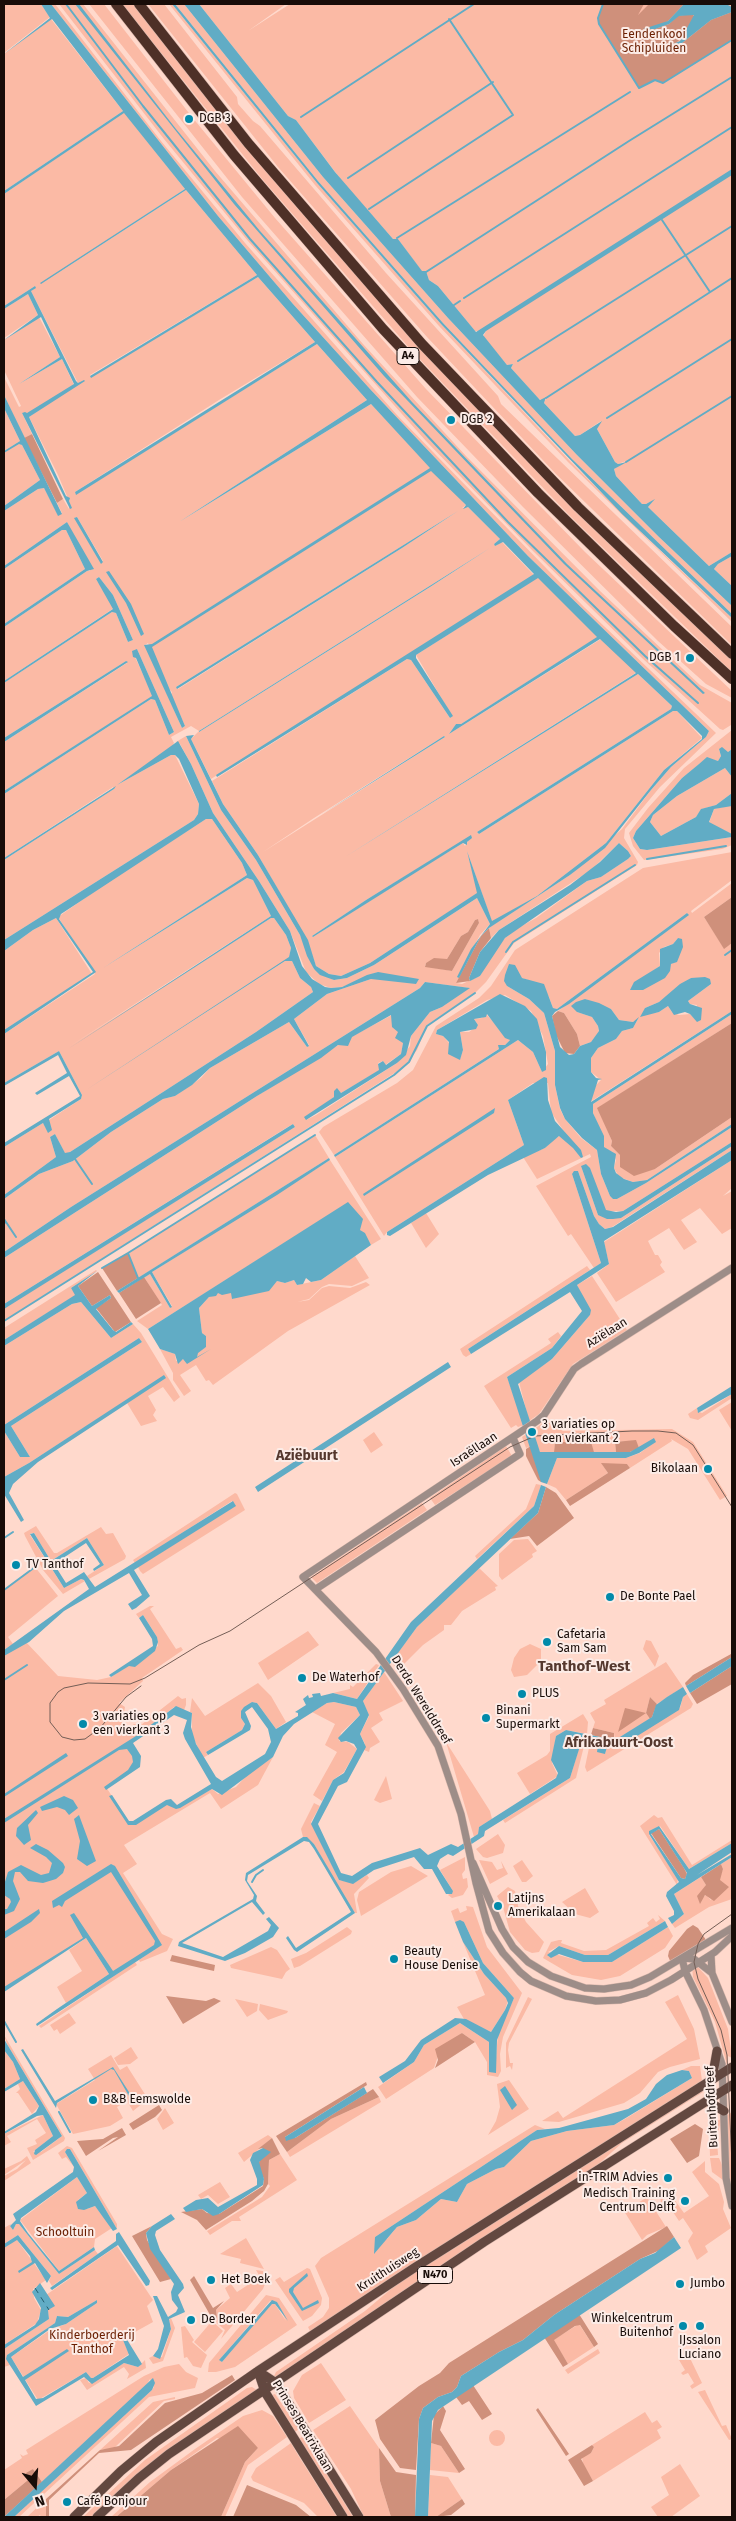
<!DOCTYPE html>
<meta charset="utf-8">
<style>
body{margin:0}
#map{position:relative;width:736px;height:2521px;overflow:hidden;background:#ffd9cc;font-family:"Fira Sans",sans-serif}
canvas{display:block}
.frame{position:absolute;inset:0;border:5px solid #180c08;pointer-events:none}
.north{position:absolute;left:10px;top:2461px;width:50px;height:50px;-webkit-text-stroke:4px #fcece7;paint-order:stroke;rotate:162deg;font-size:14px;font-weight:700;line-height:20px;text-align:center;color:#180c08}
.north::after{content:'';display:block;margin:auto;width:18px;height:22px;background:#180c08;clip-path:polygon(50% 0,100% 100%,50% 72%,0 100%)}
</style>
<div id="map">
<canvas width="736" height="2521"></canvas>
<div class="frame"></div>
<div class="north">N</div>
</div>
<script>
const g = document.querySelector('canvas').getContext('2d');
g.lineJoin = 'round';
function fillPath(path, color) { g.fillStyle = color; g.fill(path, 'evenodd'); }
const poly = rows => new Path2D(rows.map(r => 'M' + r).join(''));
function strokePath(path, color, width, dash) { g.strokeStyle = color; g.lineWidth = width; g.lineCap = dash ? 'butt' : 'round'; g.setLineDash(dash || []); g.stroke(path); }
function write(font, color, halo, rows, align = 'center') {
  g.font = font + ' "Fira Sans",sans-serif'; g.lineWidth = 4; g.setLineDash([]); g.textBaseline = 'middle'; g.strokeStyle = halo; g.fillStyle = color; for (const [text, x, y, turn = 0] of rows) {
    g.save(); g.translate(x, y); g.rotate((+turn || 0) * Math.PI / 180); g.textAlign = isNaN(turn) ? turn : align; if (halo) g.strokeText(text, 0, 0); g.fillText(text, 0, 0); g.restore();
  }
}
const green = poly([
 [4,4,41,4,50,17,4,53],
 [51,4,55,4,161,141,245,243,397,415,584,607,716,733,660,787,625,829,624,838,638,862,637,865,514,943,486,982,475,993,427,1025,417,1050,404,1067,4,1321,4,1308,295,1127,293,1124,286,1128,4,1304,4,1258,257,1096,351,1037,392,1015,403,1043,401,1054,385,1065,383,1061,378,1063,380,1070,341,1093,337,1089,334,1097,306,1120,316,1115,397,1063,410,1046,411,1036,430,1012,442,1007,469,988,425,982,420,988,71,1207,4,1252,4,1223,6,1222,4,1219,4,1199,39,1174,73,1161,111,1132,163,1099,175,1096,201,1078,210,1068,289,1022,307,1047,309,1045,294,1019,327,994,371,979,380,978,378,972,342,987,331,988,319,984,306,972,290,931,259,881,213,813,191,764,180,744,176,742,186,736,221,810,256,860,300,935,314,969,334,980,347,978,374,965,477,898,490,924,480,935,458,977,459,978,456,983,462,984,480,976,494,950,505,938,518,928,536,918,587,881,601,877,628,859,631,856,628,851,619,843,591,870,499,930,491,938,489,928,493,925,570,875,622,829,651,790,671,767,706,737,709,731,528,556,370,389,293,304,218,216],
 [478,919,479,923,452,971,425,966,426,963,430,962,447,959,461,936,468,932,475,920],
 [59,4,83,4,215,171,363,344,466,456,600,591,700,685,732,703,731,725,723,730,720,729,642,658,533,551,426,441,248,241,164,139],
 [89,4,104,4,192,117,275,218,426,389,585,552,732,691,732,698,706,684,658,641,523,507,417,397,242,197],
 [122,4,133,4,293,203,443,373,575,509,732,660,732,672,569,515,412,351,263,180],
 [148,4,164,4,237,97,238,104,253,121,260,126,386,273,498,396,501,404,732,627,732,645,556,474,427,337,278,167],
 [169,4,172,4,317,183,441,324,570,461,657,548,732,618,732,622,568,462,439,326,315,185],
 [175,4,184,4,323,177,448,318,576,454,659,537,732,606,732,614,572,459,443,323,318,181],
 [199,4,286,4,248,31,290,4,732,4,732,552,709,566,648,507,654,500,646,504,642,504,616,476,614,469,626,461,618,464,615,462,597,429,601,421,580,435,575,436,544,403,546,398,541,400,538,398,511,368,513,364,507,365,483,337,486,331,475,331,438,286,429,280,426,271,422,272,398,239,393,239,342,181,296,120,288,116],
 [51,19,123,111,4,191,4,54],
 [124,112,185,189,41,284,186,190,257,275,90,375,91,377,258,277,315,342,219,400,75,492,76,494,317,344,367,400,179,522,371,404,466,505,462,508,468,507,500,539,494,544,495,545,502,542,534,575,211,779,191,739,199,731,191,726,171,737,174,743,171,748,117,785,171,755,175,755,199,804,198,814,194,820,4,940,4,860,114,789,113,787,4,858,4,794,151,699,155,700,169,735,174,732,137,649,135,657,153,696,4,791,4,742,127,663,126,661,4,738,4,683,112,612,116,613,128,642,133,640,113,595,99,577,96,579,114,608,4,681,4,627,87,571,90,571,67,522,4,566,4,511,38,489,44,488,58,515,62,513,57,503,63,499,69,509,69,501,58,475,29,417,78,383,31,291,35,286,4,306,4,194],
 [458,511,402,548,178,689,176,687],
 [77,517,103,561,101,563,75,518],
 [490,548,430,587,199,732,199,731],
 [148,643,168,688,172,692,171,695,185,726,182,728,145,645],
 [28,294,38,315,4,338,4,309],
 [39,317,60,357,19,384,62,359,74,385,27,414,22,413,32,434,24,438,4,395,4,377,19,407,21,406,4,370,4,340],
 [4,408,20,441,4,451],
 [19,443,22,445,40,480,4,506,4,453],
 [62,530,66,530,85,569,4,624,4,569],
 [732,556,732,586,714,569,718,564],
 [538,577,598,637,461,724,456,724,449,734,601,639,637,672,345,857,638,674,672,706,671,709,477,832,479,834,673,711,677,711,702,738,664,770,606,843,537,896,492,922,467,851,478,893,370,963,341,976,329,974,316,966,308,943,281,895,258,855,223,804,212,781,407,659,411,660,450,718,452,716,416,655],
 [444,736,445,737,263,852,314,818],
 [471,836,465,846,463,843,418,870,313,937,312,936,366,900],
 [732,730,732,749,728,752,719,749,721,756,718,761,707,758,682,778,636,831,633,838,640,849,647,850,732,837,732,845,722,849,644,860,633,846,629,833,648,808,684,768],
 [725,768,732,777,732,793,716,805,702,809,696,817,661,836,650,822,653,815,677,796],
 [732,805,732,834,709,823,714,809],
 [206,819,212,819,242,863,247,875,103,968,247,878,253,880,271,916,67,1048,271,918,274,918,286,935,291,948,289,958,86,1090,285,961,292,961,300,978,311,987,313,992,256,1032,70,1152,65,1154,55,1134,50,1137,56,1157,4,1195,4,1147,43,1123,48,1132,49,1120,81,1099,82,1095,59,1051,4,1083,4,1034,95,974,58,917,109,881],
 [732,852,732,880,691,911,692,913,732,883,732,897,704,917,724,948,732,943,732,1011,590,1102,596,1085,601,1080,591,1072,591,1058,598,1048,616,1039,622,1031,633,1028,638,1019,633,1022,619,1020,611,1009,585,999,577,1012,592,1017,598,1026,599,1032,591,1042,580,1046,577,1034,564,1013,558,1011,688,915,687,913,557,1009,553,1008,549,997,542,985,522,978,507,986,529,999,544,1013,555,1051,555,1085,560,1109,565,1119,581,1138,597,1150,601,1174,610,1196,613,1199,617,1199,646,1183,732,1127,732,1142,623,1211,606,1211,581,1166,598,1215,621,1218,732,1146,732,1150,612,1227,605,1229,599,1224,594,1216,578,1171,572,1174,601,1263,594,1268,571,1234,568,1236,536,1186,591,1157,590,1154,537,1179,523,1157,545,1148,554,1139,565,1133,551,1112,548,1083,533,1083,508,1100,524,1145,387,1232,384,1236,335,1157,518,1040,533,1052,542,1072,548,1064,543,1036,531,1011,505,995,487,1000,437,1030,436,1034,443,1036,449,1043,451,1054,460,1059,463,1050,460,1032,469,1032,478,1025,474,1019,482,1018,486,1014,510,1040,505,1045,334,1155,319,1132,323,1127,397,1083,413,1070,436,1026,479,998,491,986,515,950,643,868],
 [678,938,675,962,631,986,660,966,659,953,664,947,673,944],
 [691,978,711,984,688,1001,690,1004,697,1005,694,1018,690,1014,679,1015,672,1012,668,1006,659,1012,653,1013,645,1008,659,1002],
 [56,918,92,974,4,1030,4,951,33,930],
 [732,1014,732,1023,598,1108,612,1141,611,1146,620,1155,655,1169,732,1117,732,1124,647,1180,633,1182,619,1177,614,1168,616,1160,613,1152,605,1150,604,1147,604,1140,593,1113,593,1104],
 [315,1135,329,1158,138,1278,128,1253],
 [330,1160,381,1239,371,1245,360,1230,348,1203,148,1329,137,1321,162,1305,144,1277,150,1274,170,1308,172,1306,152,1272],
 [732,1160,732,1188,723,1196,732,1191,732,1228,722,1234,700,1208,681,1220,697,1242,684,1250,669,1228,648,1241,655,1255,658,1255,662,1262,660,1265,665,1272,616,1302,597,1273,609,1264,604,1242],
 [426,1213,439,1234,426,1248,411,1223],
 [355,1256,369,1278,352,1286,329,1284,322,1287,309,1299,297,1302,309,1300,322,1288,329,1286,350,1288,366,1282,370,1285,288,1331,213,1385,209,1380,206,1381,196,1365,180,1375,191,1391,184,1396,173,1380,173,1373,160,1349,175,1354,176,1361,184,1359,206,1347,206,1336,202,1333,199,1308,209,1297,218,1293,232,1293,232,1299,277,1281,285,1283,294,1280,297,1285,321,1280],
 [587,1266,590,1270,468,1349,471,1354,466,1357,463,1355,460,1349],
 [96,1270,97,1271,71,1288,76,1295,4,1340,4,1328],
 [592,1276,627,1330,573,1364,539,1414,529,1421,519,1382,552,1359,590,1315,577,1285],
 [81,1302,111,1338,133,1324,141,1333,180,1397,174,1402,163,1387,148,1396,156,1410,153,1415,157,1421,141,1426,127,1403,164,1376,29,1463,4,1477,4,1431,20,1457,30,1457,11,1426,142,1342,139,1338,4,1425,4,1346,72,1304],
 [558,1332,561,1336,552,1348,507,1377,524,1425,518,1427,516,1425,511,1428,484,1386,551,1343,548,1339],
 [732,1394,732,1398,698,1420,690,1418,688,1414,697,1408,697,1411,702,1413],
 [732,1402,732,1431,719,1410],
 [546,1421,563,1431,672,1429,693,1442,727,1496,720,1500,688,1449,671,1439,672,1441,630,1468,627,1464,602,1464,608,1473,566,1500,556,1488,547,1484,557,1458,626,1458,640,1453,655,1442,653,1439,639,1448,635,1441,615,1442,616,1452,594,1452,590,1442,555,1442,554,1452,540,1452,536,1444,526,1448,522,1437],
 [374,1432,383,1445,371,1453,363,1440],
 [506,1446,512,1456,435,1505,430,1498],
 [536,1484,541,1485,534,1506,477,1559,475,1556,526,1509],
 [235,1493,237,1494,245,1510,143,1574,140,1571,138,1567,235,1505,232,1501,135,1563,133,1560],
 [422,1503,427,1510,317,1583,311,1577],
 [36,1526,54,1553,57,1553,101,1527,106,1534,113,1533,126,1556,125,1559,89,1579,87,1576,104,1565,87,1538,51,1561,34,1533,31,1533,30,1535,64,1588,81,1579,85,1581,63,1594,43,1570,25,1536,24,1533],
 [528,1539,537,1551,532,1554,533,1557,502,1580,499,1576,499,1554,514,1540],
 [35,1567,58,1596,8,1637,13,1644,4,1650,4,1590],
 [479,1568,498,1586,495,1587,496,1590,462,1611,451,1625,444,1625,444,1630,423,1645,398,1670,391,1662,417,1627],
 [150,1606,154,1606,150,1609,176,1649,181,1647,183,1650,142,1678,143,1681,119,1703,125,1707,122,1723,129,1728,134,1724,141,1725,178,1696,182,1699,186,1698,186,1705,184,1710,174,1707,129,1743,137,1765,106,1787,129,1822,134,1823,167,1803,177,1808,212,1789,218,1794,236,1787,249,1773,273,1757,258,1785,221,1809,210,1793,124,1845,137,1864,123,1873,162,1934,173,1939,167,1951,140,1962,139,1960,161,1945,160,1944,113,1974,88,1936,4,1990,4,1653,25,1641,58,1676,97,1680,111,1677,158,1646,157,1637,143,1615,139,1618,136,1614],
 [308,1631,319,1645,268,1680,258,1663],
 [646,1640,651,1641,659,1656,655,1667,643,1649],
 [530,1644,541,1649,541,1661,527,1675,514,1677,511,1670,514,1658,520,1649],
 [666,1662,683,1687,657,1704,650,1697,646,1713,650,1719,615,1740,614,1733,593,1728,595,1722,590,1713,606,1704,604,1700],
 [376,1664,379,1665,357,1699,333,1693,350,1689,350,1685,353,1687],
 [384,1672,403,1701,379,1713,383,1720,371,1728,380,1742,370,1748,369,1752,364,1750,365,1744,360,1734,369,1716,363,1701],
 [258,1683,271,1696,286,1722,276,1729,257,1703,252,1702,241,1718,245,1724,242,1730,206,1752,208,1755,203,1758,192,1735,192,1713,190,1712,192,1698,205,1716],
 [687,1694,693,1704,691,1708,587,1772,585,1767,590,1743,598,1745,605,1754,607,1747,613,1748,680,1708,683,1697],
 [334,1702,356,1707,360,1715,341,1733,339,1741,348,1742,357,1749,344,1772,333,1780,322,1801,313,1795,337,1752,325,1745,335,1724,312,1712,327,1703],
 [583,1714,588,1722,587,1734,566,1730,556,1736,552,1763,558,1776,530,1794,517,1773,547,1755,550,1751,550,1734],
 [446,1742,490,1811,492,1819,479,1827,478,1834,474,1837],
 [585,1742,576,1778,505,1823,503,1820,570,1778,580,1745],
 [386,1776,392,1799,380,1803,374,1800],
 [314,1803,320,1806,311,1822,339,1880,354,1883,367,1875,369,1878,354,1894,357,1913,355,1913,339,1889,314,1844,303,1837,301,1829],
 [654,1815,658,1818,662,1817,692,1865,732,1840,732,1843,689,1869,660,1826,649,1831,649,1835,678,1878,677,1885,640,1826],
 [498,1834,505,1845,503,1853,487,1858,483,1857,476,1849],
 [465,1857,465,1870,462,1874,463,1879,467,1878,468,1887,463,1895,452,1898,448,1895,453,1891,440,1870],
 [732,1857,732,1899,709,1907,675,1928,672,1924,684,1914,674,1894,701,1877,706,1885,702,1898,706,1895,711,1900,723,1869,721,1864],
 [479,1860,492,1862,497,1870,503,1868,501,1861,508,1874,490,1884],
 [522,1860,533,1876,526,1882,522,1882,513,1866],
 [411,1866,428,1876,361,1916,357,1900,359,1892,391,1872],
 [508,1887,515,1891,518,1906,526,1922,544,1942,539,1952,532,1953,525,1950,510,1932,503,1907,497,1896],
 [585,1888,599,1912,590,1918,575,1914,562,1902],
 [466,1906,473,1907,487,1947,522,1993,503,2037,500,2054,501,2071,498,2077,487,2075,487,2062,475,2042,462,2033,438,2056,434,2068,386,2099,378,2087,414,2062,424,2045,460,2023,489,2042,489,2053,496,2058,498,2034,514,1998,483,1963,464,1922,455,1922,451,1911,458,1908,460,1913,467,1910],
 [658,1915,665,1921,608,1955,585,1955,559,1946,548,1952,583,1962,612,1962,668,1927,673,1936,665,1948,620,1976,601,1980,572,1975,543,1958,551,1942,559,1940,562,1940,561,1943,584,1951,606,1950,649,1926,647,1923,653,1918,656,1922,660,1919],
 [347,1927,352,1931,351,1934,300,1966,294,1968,291,1959,306,1953],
 [86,1938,109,1974,66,2003,57,1987,82,1971,69,1950],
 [463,1942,484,1974,508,2000,505,2010,491,2032,464,2019,457,2007,485,1995],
 [271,1947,277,1950,290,1969,286,1972,282,1979,231,1968,230,1965],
 [135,1962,137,1965,41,2028,39,2026],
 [697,1966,708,1978,728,2029,732,2058,728,2056,727,2065,715,2022,693,1977,692,1968],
 [678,1995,694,2029,700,2059,670,2067,658,2072,640,2093,624,2103,559,2122,542,2121,558,2111,563,2118,687,2039,665,2002],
 [528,1997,532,1999,509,2043,508,2050,510,2063,513,2063,512,2070,510,2066,506,2068,506,2043],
 [235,1999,258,2004,257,2011,247,2017],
 [260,2004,288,2011,287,2013,268,2020,259,2010],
 [69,2013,76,2023,60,2034,57,2029,54,2031,50,2025],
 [4,2035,65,2138,64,2141,33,2160,27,2148,37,2144,35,2140,46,2133,37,2119,7,2136,11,2142,4,2146,4,2134,43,2115,53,2136,33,2152,41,2152,62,2136,7,2044],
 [131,2047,138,2058,130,2064,118,2065,114,2058],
 [4,2050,13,2062,20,2079,4,2089],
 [111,2055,120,2070,127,2066,148,2099,133,2111,127,2101,117,2107,123,2118,110,2126,73,2134,56,2104,95,2080,88,2069],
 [691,2066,700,2066,702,2081,310,2331,308,2327,323,2317,329,2308,329,2298,315,2266,321,2258,535,2125,545,2129,537,2130,375,2237,387,2239,397,2227,416,2220,441,2199,457,2202,467,2184,496,2169,504,2167,531,2141,567,2131,614,2125,625,2119,692,2078,689,2071,682,2070],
 [509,2080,529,2109,488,2135,496,2121,500,2107,497,2084],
 [23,2081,39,2106,32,2114,18,2093,16,2093,20,2089,18,2084],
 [702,2090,703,2092,622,2143,592,2170,276,2377,274,2376,276,2372,365,2311,403,2279],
 [379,2097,381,2102,290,2157,287,2152,331,2119],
 [165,2108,174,2123,163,2130,157,2119],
 [732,2112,732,2196,728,2170,726,2116],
 [721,2119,717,2139,718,2155,710,2156,709,2125],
 [268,2135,272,2138,244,2162,238,2153],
 [67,2146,72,2148,117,2224,117,2229,70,2149,65,2152,74,2167,66,2157,62,2159,58,2153],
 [280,2154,297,2180,239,2217,241,2221,232,2221,210,2235,207,2231,262,2197,270,2186,268,2184,269,2160],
 [27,2156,31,2163,4,2181,4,2176,17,2169,26,2160,4,2175,4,2169,21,2161],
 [710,2158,719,2158,722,2165,723,2180,712,2172],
 [705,2161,705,2172,719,2184,724,2202,723,2209,731,2228,705,2246,708,2252,697,2260,688,2241,693,2233,683,2218,679,2221,665,2200,661,2203,660,2196,667,2189,684,2213,709,2196,692,2172],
 [77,2177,87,2193,78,2200,87,2209,95,2206,112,2228,95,2239,94,2247,59,2271,20,2220],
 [220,2182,230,2197,218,2204,208,2195,201,2199,198,2195],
 [646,2198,648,2199,666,2227,647,2235,642,2240,624,2211],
 [11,2224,10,2226,13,2230,16,2224,19,2224,59,2274,95,2250,98,2254,52,2286,49,2281,51,2276,18,2235,4,2244,4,2228],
 [246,2238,264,2269,240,2263,241,2259,220,2254],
 [14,2240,17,2240,46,2280,33,2289,34,2298,41,2310,37,2323,4,2345,4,2248],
 [117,2246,153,2300,147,2306,153,2322,126,2337,123,2333,121,2335,129,2354,93,2378,91,2378,86,2372,38,2400,11,2357,50,2330,66,2324,97,2303,97,2300,68,2317,57,2316,55,2323,7,2355,10,2365,4,2367,4,2349,49,2319,46,2295],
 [307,2268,310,2269,322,2298,321,2305,312,2316,303,2321,275,2280,280,2277,284,2282],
 [256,2270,263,2271,267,2279,263,2289,221,2339,225,2330,213,2320,217,2318,216,2310,230,2298,225,2288,231,2284,237,2292,260,2277],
 [266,2295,279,2298,297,2325,235,2367,216,2372,208,2372,209,2363],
 [270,2301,277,2302,286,2321,275,2304,271,2304,222,2362,220,2359],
 [171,2318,175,2328,163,2361,153,2364,149,2358,153,2356,162,2357,171,2329,169,2320],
 [212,2321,223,2331,205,2352,194,2342],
 [579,2324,594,2347,568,2364,553,2340],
 [185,2326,194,2340,192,2342,207,2355,201,2368,193,2366,187,2357,184,2358,181,2327],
 [598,2349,600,2353,568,2374,565,2370],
 [690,2353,693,2354,689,2356,702,2383,692,2389,690,2386,694,2383,688,2373,683,2375,681,2373,685,2370,679,2360],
 [145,2360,146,2368,127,2379,129,2374,124,2367,87,2390,80,2380,86,2378,89,2383,124,2363,138,2367],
 [321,2363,346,2400,309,2423,294,2398,293,2391,302,2375],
 [179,2364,186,2372,198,2378,195,2388,149,2397,19,2517,14,2517,152,2390,154,2387,150,2379,146,2386,42,2482,33,2469,28,2480,4,2500,4,2470,22,2458,20,2454,23,2456,28,2454,26,2450,144,2376,164,2367],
 [247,2388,252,2387,257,2390,93,2517,83,2517,145,2460],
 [705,2390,722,2426,726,2425,732,2439,729,2440,698,2392],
 [275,2394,299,2429,295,2432,272,2395],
 [175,2397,175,2399,164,2401,114,2448,100,2450,153,2402],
 [350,2406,379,2448,380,2481,391,2517,364,2517,351,2489,313,2430],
 [262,2410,273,2416,287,2437,248,2465,225,2517,221,2517,245,2462,258,2448,217,2438,171,2470,116,2517,111,2517,150,2482,195,2449,243,2416],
 [645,2412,652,2423,657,2420,662,2427,657,2430,661,2438,593,2481,583,2464,582,2457,591,2453,594,2447,592,2445],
 '489 2438a8 8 0 1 1 16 0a8 8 0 1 1-16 0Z',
 [303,2436,353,2517,347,2517,299,2439],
 [291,2443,298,2455,337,2517,318,2517,304,2503,253,2481,251,2477,256,2468],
 [431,2443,441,2446,459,2473,430,2470],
 [680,2464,700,2496,671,2517,658,2517,651,2507,669,2495,661,2477],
 [430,2475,448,2477,462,2499,436,2517,428,2517],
 [46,2499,46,2517,41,2517,40,2515,37,2517,27,2517]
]);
const forest = poly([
 [603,4,644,4,638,15,649,4,684,4,668,21,655,29,669,24,678,16,692,14,695,17,685,34,675,44,655,48,666,49,681,44,711,20,732,12,732,40,663,83,655,80,639,88,599,24,598,18],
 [32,434,63,499,57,503,24,438],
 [732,897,732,943,724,949,704,917],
 [478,919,479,923,452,971,425,967,426,963,434,958,447,959,461,936,468,932,475,920],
 [489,928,491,938,480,952,469,978,470,981,456,983,481,936],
 [558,1011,564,1013,577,1034,580,1046,574,1054,565,1053,556,1035,552,1016],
 [732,1023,732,1117,655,1169,634,1176,620,1167,620,1155,611,1146,612,1141,597,1108],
 [128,1253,138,1278,117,1291,102,1268],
 [98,1272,131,1322,115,1332,96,1308,111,1298,110,1295,92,1306,78,1286],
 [144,1277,161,1303,136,1319,119,1293],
 [636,1440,639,1448,630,1452,616,1452,615,1442],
 [555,1442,591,1442,594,1452,554,1452],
 [531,1446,541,1478,541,1482,538,1480,526,1456,526,1449],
 [601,1463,627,1464,630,1468,570,1506,566,1500,608,1473],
 [546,1487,556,1493,574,1518,537,1546,529,1536,510,1539,538,1513],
 [732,1651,732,1657,686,1686,685,1683,693,1675,731,1654],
 [732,1666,732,1684,697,1704,690,1693],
 [650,1697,657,1704,652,1717,650,1719,646,1713,618,1732,625,1708,646,1713],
 [593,1728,614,1733,614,1740,591,1735],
 [659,1829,684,1868,687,1874,685,1879,681,1878,651,1833],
 [721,1864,723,1869,720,1880,729,1887,714,1901,705,1895,700,1904,697,1896,706,1885,701,1877],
 [693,1925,698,1928,706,1940,671,1963,668,1956,669,1951,687,1929],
 [172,1955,215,1965,214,1971,170,1961],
 [166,1996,206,2001,214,1998,221,2001,183,2024],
 [462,2033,475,2042,435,2068,438,2060,435,2049],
 [366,2082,367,2085,285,2137,295,2138,373,2089,379,2097,331,2119,287,2152,276,2136],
 [159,2105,162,2110,155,2117,133,2130,129,2124],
 [695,2124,703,2129,699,2156,687,2163,670,2139],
 [122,2128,126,2135,98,2151,118,2137,113,2138,86,2156,77,2141,103,2139],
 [272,2138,280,2154,269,2160,268,2184,264,2191,252,2201,206,2230,197,2220,181,2212,202,2209,207,2213,219,2214,263,2186,264,2179,258,2166,263,2148,258,2149],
 [152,2226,146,2233,147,2240,171,2279,160,2282,132,2236],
 [667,2226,674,2237,660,2250,640,2259,554,2315,523,2340,499,2352,461,2376,457,2387,452,2392,438,2397,423,2408,419,2419,416,2470,400,2468,380,2439,375,2420,419,2386,440,2373,449,2363],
 [194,2276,213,2308,224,2301,216,2310,217,2318,213,2320,190,2280],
 [579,2314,598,2344,594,2347,580,2325,575,2326,554,2340,568,2364,563,2367,544,2337],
 [232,2375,235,2380,131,2450,99,2453,49,2500,49,2517,46,2517,46,2499,100,2450,119,2446,165,2403,202,2393],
 [473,2385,492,2414,482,2420,469,2401,462,2405,456,2397],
 [443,2406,446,2411,440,2430,465,2469,459,2473,441,2446,431,2443,434,2415],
 [538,2408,569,2454,566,2456,536,2410],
 [238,2426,258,2448,245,2462,221,2517,116,2517,171,2470],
 [592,2445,594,2447,591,2453,581,2459,593,2481,584,2486,568,2460],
 [379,2448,396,2472,416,2475,415,2517,391,2517,380,2481],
 [33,2469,42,2482,4,2517,4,2500,28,2480,26,2473],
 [247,2485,296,2505,311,2517,233,2517],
 [462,2499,465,2504,451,2515,436,2517]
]);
const water = poly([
 [41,4,51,4,218,216,293,304,370,389,528,556,709,731,706,737,671,767,651,790,605,848,570,875,489,928,481,936,459,978,457,977,471,949,490,924,477,898,374,965,347,978,334,980,320,975,314,969,307,956,300,935,256,860,221,810,186,736,194,735,191,739,223,804,258,855,308,940,316,966,329,974,341,976,370,963,477,893,467,851,492,921,537,896,606,843,664,770,702,739,702,736,677,711,673,711,479,834,477,832,671,709,672,706,638,674,345,857,636,673,600,639,449,734,456,724,461,724,597,637,538,578,416,655,416,658,453,716,450,718,411,660,407,659,217,777,216,775,534,574,503,542,495,546,494,544,500,539,468,507,463,509,466,505,431,471,152,647,185,726,182,728,144,645,152,644,430,468,371,404,179,522,367,400,317,344,76,495,75,492,315,342,258,277,91,378,90,376,257,275,186,190,41,284,40,283,185,189,124,113,4,194,4,191,123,111,52,19,4,54,50,18],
 [75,4,79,4,176,129,260,231,412,402,567,564,705,693,703,694,564,564,384,376,234,204],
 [172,4,175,4,318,181,443,323,572,459,732,614,732,618,622,514,441,324,317,183],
 [184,4,199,4,288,116,296,120,335,172,393,239,398,239,422,271,426,271,429,280,438,286,476,332,732,169,732,175,486,331,483,335,507,365,513,364,511,368,540,400,546,397,544,403,575,436,580,435,602,421,597,429,615,462,618,464,627,462,614,469,616,476,642,504,646,504,655,499,648,507,709,566,732,552,732,556,718,564,714,569,732,586,732,606,659,537,576,454,448,318,323,177],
 [684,4,726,4,732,7,732,12,711,20,677,47,666,49,655,48,666,47,680,41,694,15,679,16,669,24,655,29,643,29,668,21],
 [35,286,36,288,31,291,76,381,78,383,84,380,85,381,29,417,66,496,70,498,69,501,72,508,70,509,22,413,25,412,27,413,74,384,62,359,19,384,60,357,41,317,4,340,38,315,28,294,4,309,4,306],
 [4,395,62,514,58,516,44,488,38,489,4,511,4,506,40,480,22,445,19,444,4,453,4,451,20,441,4,408],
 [458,511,402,548,177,689,176,687],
 [77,517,103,562,101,564,74,518],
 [67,522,94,569,87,571,4,627,4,624,85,569,66,530,62,530,4,569,4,566],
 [490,548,430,587,199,732,199,731],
 [109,571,131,604,144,634,141,636,126,603,106,572],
 [99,577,113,595,133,640,128,642,116,613,112,612,4,683,4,681,113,609,96,579],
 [137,649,174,732,169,735,155,700,151,699,4,794,4,791,152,696,136,658,133,657,132,651],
 [126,661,128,662,4,742,4,738],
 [444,736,445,737,322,814],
 [178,741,191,764,213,813,259,881,290,931,302,966,312,979,325,987,331,988,342,987,367,975,378,972,419,979,416,984,371,979,327,994,294,1019,309,1046,307,1047,289,1022,210,1068,192,1085,175,1096,163,1099,111,1132,73,1161,39,1174,4,1199,4,1195,56,1157,50,1137,55,1134,65,1153,70,1152,256,1032,313,992,311,987,300,978,292,961,285,961,86,1090,289,957,291,948,286,935,274,918,271,918,68,1049,271,916,253,880,247,878,103,968,247,875,242,863,212,819,206,819,61,914,59,919,96,972,4,1034,4,1030,93,972,56,918,33,930,4,951,4,940,194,820,198,814,199,804,179,759,175,755,171,755,117,785],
 [722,747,728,752,732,749,732,777,725,768,677,796,653,815,650,822,661,836,696,817,701,809,716,805,732,793,732,806,714,809,709,822,732,834,732,837,647,850,640,849,633,838,636,831,682,778,699,764,707,757,718,761,721,756,719,749],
 [116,786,114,789,4,860,4,858],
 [471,835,472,838,467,842,467,845,463,843,450,851,313,937,312,936,366,900],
 [619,843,628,851,631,856,628,859,601,877,587,881,505,938,480,976,470,981,469,978,480,952,499,930,570,885,600,862],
 [687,913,689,915,569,1004,555,1012,552,1016,560,1047,569,1055,574,1054,580,1046,591,1042,599,1031,598,1026,592,1017,577,1012,571,1006,576,1002,585,999,599,1003,611,1009,619,1020,633,1022,639,1017,633,1028,622,1031,616,1039,598,1048,591,1058,591,1072,596,1078,602,1079,598,1080,591,1102,732,1011,732,1014,593,1104,593,1113,604,1136,604,1147,616,1154,614,1168,616,1173,624,1179,633,1182,647,1180,732,1124,732,1127,646,1183,617,1199,613,1199,610,1196,601,1174,597,1150,582,1138,565,1119,560,1108,555,1085,555,1051,544,1013,529,999,507,986,504,981,505,975,509,964,515,965,522,978,544,984,553,1008,557,1009],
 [678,938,682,939,683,947,677,962,671,964,670,971,665,978,643,990,630,990,634,982,660,966,660,949,673,944],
 [705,977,710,979,711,984,688,1001,690,1004,702,1008,701,1020,697,1022,690,1014,685,1012,674,1015,668,1006,659,1012,640,1017,645,1008,659,1002,680,984,691,978],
 [425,982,470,988,442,1007,430,1012,411,1036,406,1055,397,1063,306,1120,304,1117,334,1097,334,1091,337,1088,341,1093,379,1070,378,1064,383,1061,386,1065,401,1054,403,1043,395,1038,398,1032,392,1027,391,1015,352,1037,348,1046,338,1045,321,1058,257,1096,4,1258,4,1252,71,1207,420,988],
 [500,994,525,1006,537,1019,546,1052,546,1070,542,1072,533,1052,518,1040,335,1157,334,1155,499,1049,498,1045,505,1045,510,1040,505,1038,487,1014,486,1017,474,1019,478,1025,476,1029,460,1032,463,1050,460,1060,448,1054,449,1042,443,1036,436,1034,437,1030],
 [59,1051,82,1095,81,1099,49,1119,52,1130,48,1133,43,1123,4,1147,4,1143,80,1096,69,1076,37,1095,35,1093,67,1073,58,1055,4,1086,4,1083],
 [544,1077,547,1078,548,1100,555,1121,581,1150,583,1157,581,1158,573,1148,559,1136,545,1148,488,1175,390,1236,387,1235,387,1232,524,1145,508,1100],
 [495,1108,494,1113,364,1196,363,1194],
 [293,1124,295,1127,4,1309,4,1304],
 [732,1142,732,1146,621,1218,613,1219,607,1219,598,1215,581,1166,586,1164,590,1168,606,1210,616,1212,623,1211],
 [732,1150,732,1160,604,1241,609,1264,577,1285,591,1310,590,1315,552,1359,518,1384,540,1452,630,1452,654,1438,656,1442,639,1453,626,1458,557,1458,547,1484,541,1482,507,1377,552,1348,582,1311,570,1292,471,1354,468,1349,601,1263,572,1174,574,1171,578,1171,594,1216,599,1224,605,1229,613,1227],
 [329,1158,330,1160,277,1195,152,1272,172,1307,170,1308,150,1274,119,1293,117,1291],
 [348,1202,363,1219,360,1230,365,1233,371,1245,321,1280,311,1282,306,1278,303,1284,297,1285,294,1280,285,1283,277,1281,269,1291,232,1299,231,1293,222,1295,218,1293,216,1296,209,1297,199,1308,202,1333,206,1336,206,1347,198,1353,197,1357,211,1349,187,1364,183,1359,178,1364,175,1354,160,1349,148,1329],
 [97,1271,78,1286,92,1306,110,1295,111,1298,96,1309,113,1330,116,1332,131,1322,133,1324,111,1338,81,1302,72,1304,4,1346,4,1340,75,1295,71,1288],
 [139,1338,142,1342,11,1426,30,1457,20,1457,4,1431,4,1425],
 [448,1362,451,1367,258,1492,255,1487],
 [164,1375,166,1378,38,1462,13,1484,9,1493,24,1520,21,1522,4,1494,4,1477,29,1463],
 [732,1386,732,1394,698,1413,697,1408],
 [541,1485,546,1487,538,1513,417,1627,363,1701,369,1715,360,1734,366,1747,347,1782,338,1786,318,1824,341,1873,352,1876,372,1863,420,1848,428,1855,451,1844,458,1847,478,1834,479,1827,556,1778,558,1773,551,1760,556,1736,566,1730,615,1740,652,1717,656,1705,667,1697,683,1687,687,1694,683,1697,679,1710,618,1748,607,1747,605,1754,597,1752,598,1745,581,1743,570,1778,485,1831,484,1836,453,1856,448,1854,440,1859,437,1866,453,1891,452,1894,446,1894,432,1869,424,1869,414,1857,374,1870,353,1884,339,1880,311,1824,333,1780,344,1773,357,1749,354,1744,346,1741,341,1742,338,1738,360,1715,356,1707,334,1702,327,1703,294,1724,283,1736,273,1757,222,1795,212,1789,180,1808,176,1809,167,1805,136,1825,128,1825,109,1796,112,1795,129,1821,133,1821,166,1800,171,1799,177,1805,211,1784,185,1739,183,1733,187,1720,174,1715,133,1743,141,1756,140,1767,106,1790,104,1787,128,1770,133,1762,132,1756,127,1749,119,1750,4,1823,4,1819,136,1736,176,1706,192,1713,191,1727,196,1744,216,1777,222,1781,265,1754,271,1742,268,1729,252,1707,245,1712,251,1726,250,1730,208,1755,206,1752,242,1730,245,1724,241,1718,241,1711,244,1707,252,1702,257,1703,276,1729,298,1716,298,1713,295,1712,306,1705,303,1699,308,1695,309,1698,313,1697,312,1694,320,1693,321,1696,333,1693,357,1699,411,1622,534,1506],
 [233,1501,236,1506,134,1570,150,1596,136,1608,132,1610,128,1604,142,1595,129,1573,64,1611,29,1642,4,1656,4,1650,89,1589,84,1580,81,1579,64,1588,30,1534,34,1533,51,1561,87,1538,104,1565,94,1571,93,1569,100,1564,86,1543,54,1564,66,1583,84,1572,95,1587],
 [143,1615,157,1637,158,1642,155,1651,135,1667,129,1666,111,1677,109,1675,153,1646,152,1639,139,1618],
 [732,1657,732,1666,690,1693,686,1686],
 [66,1753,68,1756,4,1797,4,1794],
 [64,1796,73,1800,78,1808,69,1815,65,1810,57,1807,42,1811,40,1807],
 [36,1810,38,1813,28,1825,31,1840,24,1845,16,1836,17,1828],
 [79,1815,96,1861,87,1866,77,1859,80,1841,74,1819],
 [659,1826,689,1869,732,1843,732,1852,697,1875,732,1854,732,1857,674,1894,684,1914,672,1924,668,1918,674,1915,674,1911,666,1896,667,1892,679,1882,649,1834,649,1831],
 [659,1829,687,1873,685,1879,681,1878,651,1834],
 [303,1837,307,1837,314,1844,355,1913,297,1952,294,1950,286,1938,288,1936,296,1948,351,1912,314,1849,309,1842,304,1841,248,1875,247,1881,257,1896,256,1901,265,1913,263,1915,252,1902,182,1943,223,1957,268,1931,271,1925,266,1919,269,1917,279,1928,273,1937,245,1953,225,1961,178,1946,179,1942,253,1899,254,1895,245,1880,246,1873],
 [36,1844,48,1850,63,1863,65,1867,63,1873,56,1879,43,1883,28,1881,20,1872,15,1872,13,1881,20,1899,14,1911,4,1915,4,1909,7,1909,11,1902,10,1899,4,1895,4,1885,8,1872,21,1865,41,1875,49,1873,52,1863,46,1857,30,1848],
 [111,1864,115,1866,162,1945,37,2026,36,2024,57,2009,109,1974,86,1938,4,1992,4,1987,83,1938,70,1915,74,1913,113,1971,154,1945,155,1941,111,1872,65,1901,62,1907,59,1905,53,1908,52,1901],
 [39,1909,40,1913,31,1922,4,1939,4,1932],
 [460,1920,464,1922,483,1963,514,1998,497,2040,496,2073,489,2072,489,2042,460,2023,424,2045,414,2062,383,2083,379,2077,405,2061,421,2040,455,2018,466,2019,491,2032,505,2010,508,2003,506,1998,484,1974,463,1942,455,1922],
 [665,1921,668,1927,612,1962,583,1962,559,1954,551,1958,547,1955,559,1946,585,1955,608,1955],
 [4,2039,62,2136,36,2155,34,2154,35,2150,53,2136,43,2115,37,2116,4,2134,4,2132,36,2112,39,2106,23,2081,4,2092,4,2089,20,2079,13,2062,4,2050],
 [23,2049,55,2101,113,2067,136,2103,133,2103,114,2070,111,2069,57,2103,56,2108,21,2050],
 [682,2070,689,2071,692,2078,614,2125,567,2131,531,2141,504,2167,496,2169,467,2184,457,2202,441,2199,416,2220,397,2227,374,2254,375,2237,537,2130,559,2128,628,2109,646,2099,656,2084,667,2075],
 [505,2086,517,2105,512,2110,500,2090],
 [364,2087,367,2093,295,2138,286,2141,285,2137],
 [263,2148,271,2152,259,2162,264,2179,263,2185,219,2214,213,2216,202,2209,186,2212,183,2208,196,2200,208,2198,218,2207,257,2185,257,2179,250,2160,253,2153],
 [67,2149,70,2149,117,2229,113,2231,95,2206,84,2210,78,2209,76,2202,87,2193,77,2177,21,2218,20,2221,28,2233,59,2271,94,2247,95,2250,59,2274,19,2224,16,2224,13,2230,10,2226,16,2220,13,2214,73,2172,74,2167,65,2152],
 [171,2214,175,2219,156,2231,155,2235,160,2250,183,2284,184,2288,178,2295,185,2312,169,2319,171,2329,160,2359,153,2356,158,2349,164,2326,153,2296,157,2296,168,2317,176,2312,178,2308,172,2300,171,2292,174,2284,150,2249,146,2233,152,2226],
 [119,2232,150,2281,149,2285,146,2286,118,2245,52,2290,50,2288,116,2241,116,2234],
 [18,2235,51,2276,47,2283,35,2263,19,2273,18,2271,32,2262,30,2256,17,2240,4,2248,4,2244],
 [674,2237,681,2248,438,2410,432,2421,428,2517,415,2517,419,2419,423,2408,438,2397,452,2392,457,2387,461,2376,499,2352,523,2340,554,2315,640,2259,655,2253],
 [307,2273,308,2276,294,2288,293,2292,303,2308,318,2300,319,2303,302,2311,289,2292,289,2289],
 [40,2283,55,2306,48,2310,49,2319,4,2349,4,2345,35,2325,39,2319,41,2308,32,2292],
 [97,2300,97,2303,66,2324,50,2329,11,2357,23,2377,67,2349,69,2351,25,2380,36,2399,43,2398,86,2372,91,2378,93,2378,129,2355,121,2335,123,2333,142,2364,138,2367,124,2363,92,2384,84,2377,36,2406,6,2359,7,2355,55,2323,57,2316,68,2317],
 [272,2300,277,2302,288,2321,275,2304,272,2304,222,2362,219,2360],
 [153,2378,155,2383,152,2390,98,2440,14,2517,4,2517]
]);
const stream = poly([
 [66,4,143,106,250,239,377,382,508,522,645,656,698,703],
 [603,4,598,18,599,24,639,88,655,80,663,83,732,40],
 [301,117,474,4],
 [348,178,493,82],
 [369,209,513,115,449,19],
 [662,220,710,292],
 [397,238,630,92],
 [426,272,629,141,732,77],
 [464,298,732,127],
 [454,305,460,301],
 [518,361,732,226],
 [546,398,732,278],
 [607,418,732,339],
 [626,462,732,396],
 [647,859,726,846],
 [506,952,513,942,635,865],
 [725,955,732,950],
 [75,1159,92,1184],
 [4,1219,6,1222,4,1223],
 [6,1222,16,1237],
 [128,1253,315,1135],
 [102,1268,128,1253,138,1278],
 [4,1321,394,1075,409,1062,427,1026,475,993],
 [4,1538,13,1532],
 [4,1590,35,1567],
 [4,1680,27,1665],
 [252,1882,256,1875,263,1870],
 [4,2021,16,2042],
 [59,2112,70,2132]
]);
const ferry = poly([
 [35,2288,49,2310]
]);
const tertiary = poly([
 [732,1268,581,1364,574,1369,544,1415,537,1421,303,1577,376,1652,403,1689,438,1746,461,1814,476,1883,489,1931,503,1953,520,1972,531,1981,566,1996,596,2001,620,2000,646,1993,671,1980,715,1952,732,1936],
 [316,1589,520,1454,513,1438],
 [473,1863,502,1929,513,1947,528,1962,551,1976,585,1988,604,1989,631,1985,650,1977,732,1928],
 [711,1955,712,1973],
 [682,1958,685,1971,704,2010,722,2064,726,2178,732,2206],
 [682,1958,694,1959,712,1973,732,2022]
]);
const primary = poly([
 [712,2079,717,2051],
 [707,2101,724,2111],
 [258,2371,276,2383,359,2517],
 [258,2371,265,2392,343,2517],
 [74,2517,121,2471,156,2442,258,2371,414,2268,732,2067],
 [97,2517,139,2478,169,2454,484,2242,732,2085]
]);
const motorway = poly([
 [116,4,234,155,383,329,538,493,674,626,732,679],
 [139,4,248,143,422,344,578,507,732,654]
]);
const tram = poly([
 [141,1686,126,1697,100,1728,85,1739,74,1740,62,1737,50,1722,50,1703,58,1692,64,1688,88,1683,130,1684,145,1678,199,1645,230,1631,510,1447,535,1436,632,1431,658,1431,676,1433,693,1445,732,1507],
 [732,1914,704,1934,698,1944,694,1962,698,1979,721,2030,727,2055,732,2164]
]);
const markers = [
 [189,119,5,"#018aaa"],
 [451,420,5,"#018aaa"],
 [690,658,5,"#018aaa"],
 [532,1432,5,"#018aaa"],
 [708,1469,5,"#018aaa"],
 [16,1565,5,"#018aaa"],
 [610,1597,5,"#018aaa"],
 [547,1642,5,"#018aaa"],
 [302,1678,5,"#018aaa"],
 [522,1694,5,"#018aaa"],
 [486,1718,5,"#018aaa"],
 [83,1724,5,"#018aaa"],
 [498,1906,5,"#018aaa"],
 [394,1959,5,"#018aaa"],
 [93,2100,5,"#018aaa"],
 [668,2178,5,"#018aaa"],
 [685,2201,5,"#018aaa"],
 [211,2280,5,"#018aaa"],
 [680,2284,5,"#018aaa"],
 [191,2320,5,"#018aaa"],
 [683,2326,5,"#018aaa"],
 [700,2326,5,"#018aaa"],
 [67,2502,5,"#018aaa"]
];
const shields = [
 [408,356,22],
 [435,2275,35]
];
const shieldNames = [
 ["A4",408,356],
 ["N470",435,2275]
];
const parkNames = [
 ["Eendenkooi",654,35],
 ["Schipluiden",654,49],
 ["Schooltuin",65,2233],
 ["Kinderboerderij",92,2336],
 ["Tanthof",92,2350]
];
const poiNames = [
 ["DGB 3",199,119],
 ["DGB 2",461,420],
 ["DGB 1",680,658,"right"],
 ["3 variaties op",542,1425],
 ["een vierkant 2",542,1439],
 ["Bikolaan",698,1469,"right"],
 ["TV Tanthof",26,1565],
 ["De Bonte Pael",620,1597],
 ["Cafetaria",557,1635],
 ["Sam Sam",557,1649],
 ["De Waterhof",312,1678],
 ["PLUS",532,1694],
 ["Binani",496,1711],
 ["Supermarkt",496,1725],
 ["3 variaties op",93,1717],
 ["een vierkant 3",93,1731],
 ["Latijns",508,1899],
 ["Amerikalaan",508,1913],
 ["Beauty",404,1952],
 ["House Denise",404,1966],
 ["B&B Eemswolde",103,2100],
 ["in-TRIM Advies",658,2178,"right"],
 ["Medisch Training",675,2194,"right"],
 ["Centrum Delft",675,2208,"right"],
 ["Het Boek",221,2280],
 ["Jumbo",690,2284],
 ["Winkelcentrum",673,2319,"right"],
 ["Buitenhof",673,2333,"right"],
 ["De Border",201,2320],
 ["IJssalon",700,2341,"center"],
 ["Luciano",700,2355,"center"],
 ["Café Bonjour",77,2502]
];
const streetNames = [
 ["Aziëlaan",607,1333,-32],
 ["Israëllaan",474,1450,-33],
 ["Derde Werelddreef",421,1700,58],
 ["Buitenhofdreef",712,2107,-93],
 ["Kruithuisweg",388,2270,-33],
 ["Prinses Beatrixlaan",302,2426,59]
];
const neighbourhoodNames = [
 ["Aziëbuurt",307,1456],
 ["Afrikabuurt-Oost",619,1743]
];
const quarterNames = [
 ["Tanthof-West",584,1667]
];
fillPath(green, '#fbbaa5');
fillPath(forest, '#cf907b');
fillPath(water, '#61acc5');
strokePath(stream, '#61acc5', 2);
strokePath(ferry, '#235f71', 1, [6, 5]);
strokePath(tertiary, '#dab8ad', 8);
strokePath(primary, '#dab8ad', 10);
strokePath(motorway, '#dab8ad', 11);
strokePath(tertiary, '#9d8d88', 7);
strokePath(primary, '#634840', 9);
strokePath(motorway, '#4e3027', 10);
strokePath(tram, '#745e56', 1);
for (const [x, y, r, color] of markers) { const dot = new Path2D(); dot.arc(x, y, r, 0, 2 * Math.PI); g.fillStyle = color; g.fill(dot); strokePath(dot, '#fcece7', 2); }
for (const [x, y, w] of shields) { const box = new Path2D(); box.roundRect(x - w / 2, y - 8.5, w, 17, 4); g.fillStyle = '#fcece7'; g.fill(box); strokePath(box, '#180c08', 1); }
write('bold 11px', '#180c08', null, shieldNames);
write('12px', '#6b1f02', '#fcece7', parkNames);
write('12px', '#180c08', '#fcece7', poiNames, 'left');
write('12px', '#180c08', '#fcece7', streetNames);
write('bold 14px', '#55382e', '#fcece7', neighbourhoodNames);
write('bold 15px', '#55382e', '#fcece7', quarterNames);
</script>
